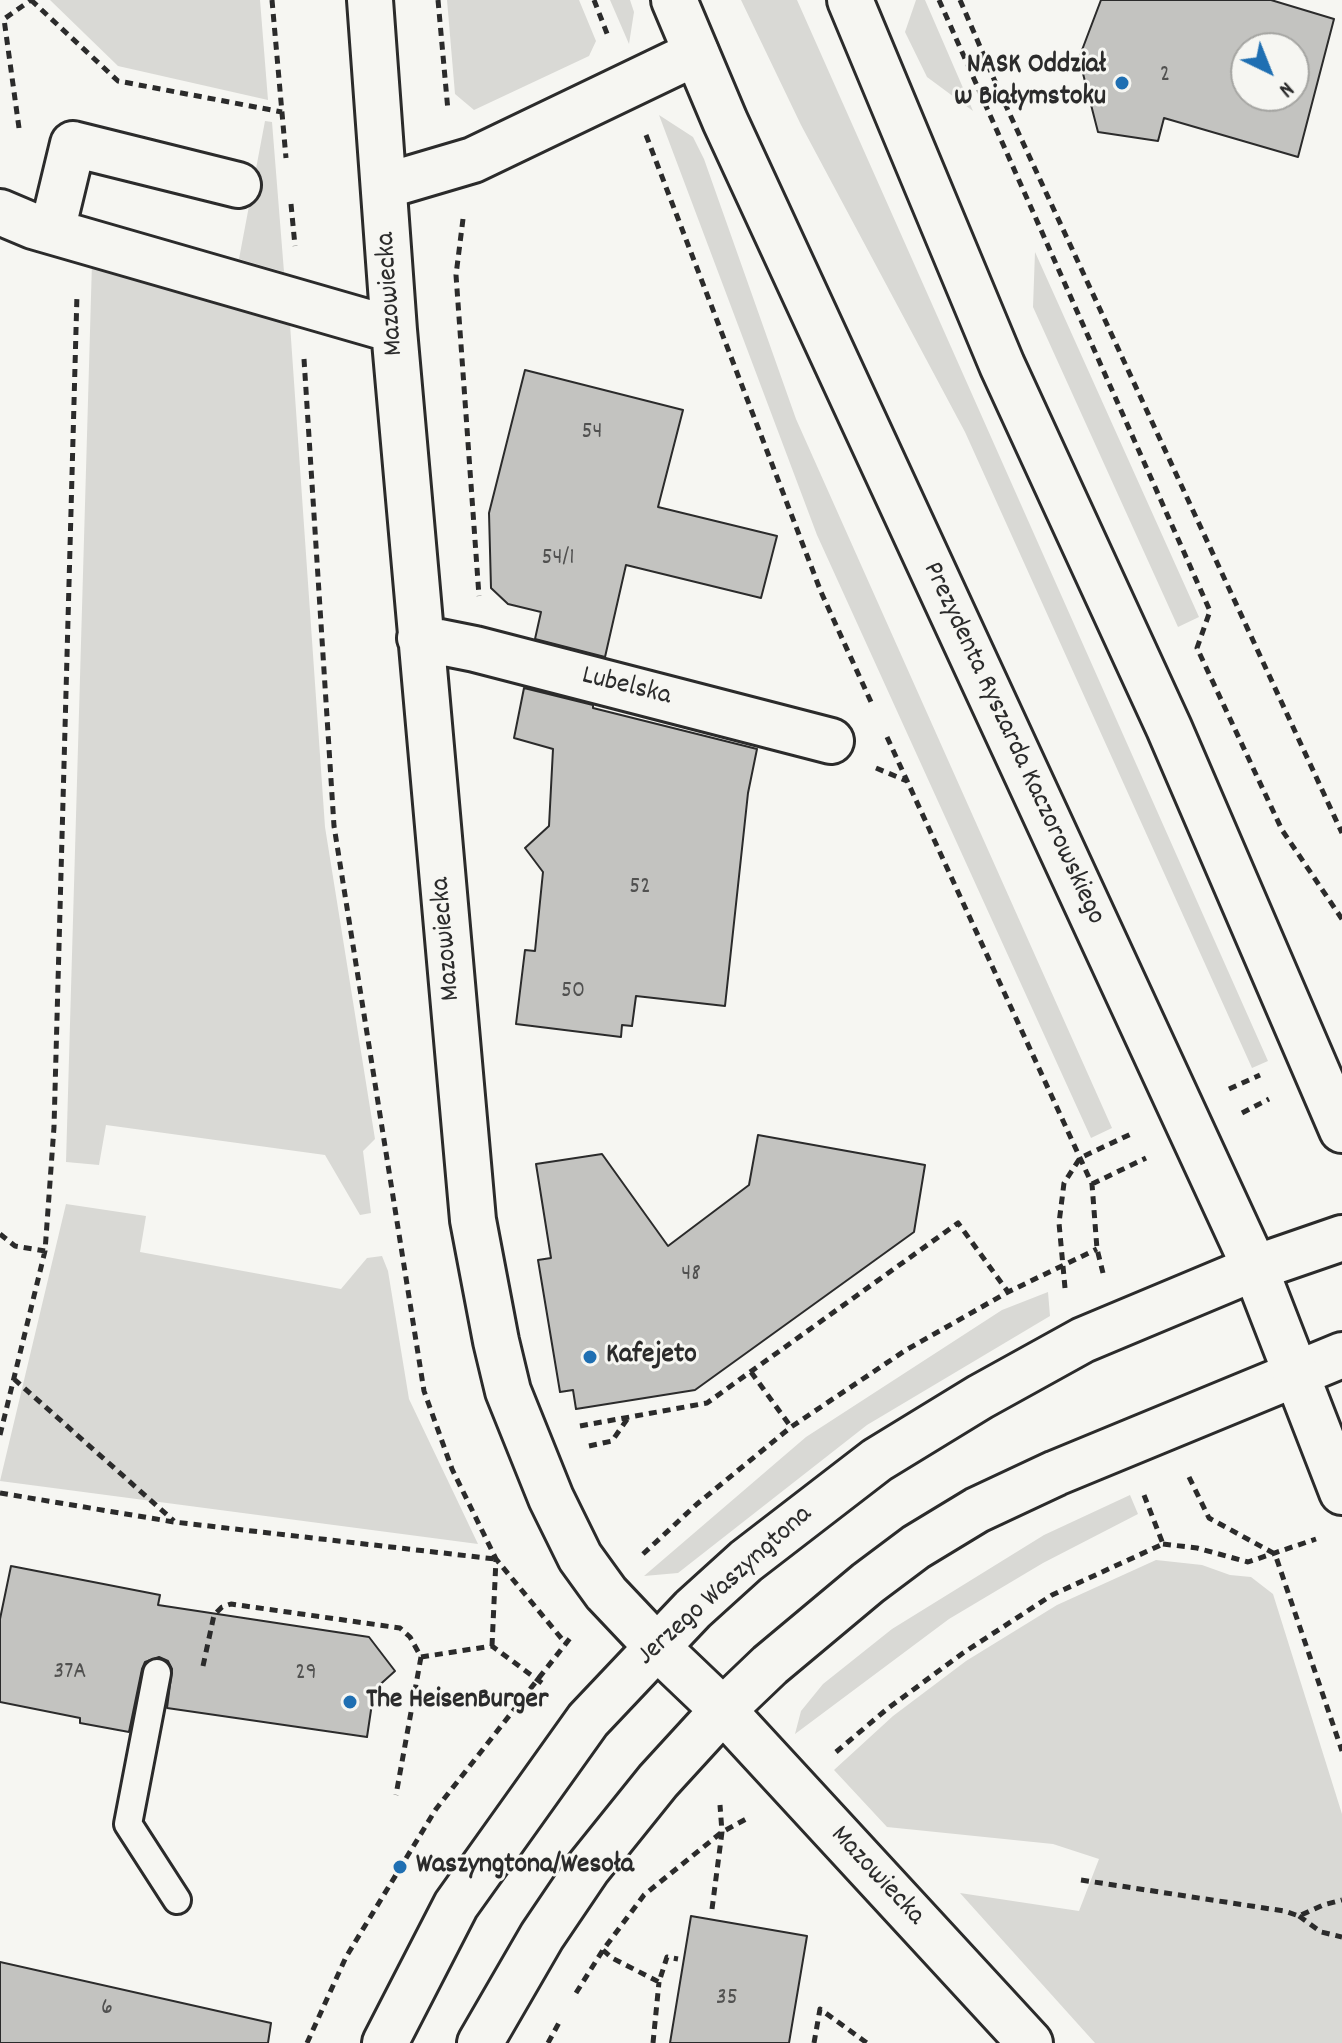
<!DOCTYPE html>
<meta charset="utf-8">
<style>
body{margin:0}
#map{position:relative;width:1342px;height:2043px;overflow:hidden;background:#f6f6f2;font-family:Dekko,sans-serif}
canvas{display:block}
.north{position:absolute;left:1230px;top:32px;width:80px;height:80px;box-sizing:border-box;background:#f6f6f2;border:2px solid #a5a5a2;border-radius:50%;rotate:137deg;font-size:22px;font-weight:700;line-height:32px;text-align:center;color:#2b2b2b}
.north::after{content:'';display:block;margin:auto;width:28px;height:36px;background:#1f6fb2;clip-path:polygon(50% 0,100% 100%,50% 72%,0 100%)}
</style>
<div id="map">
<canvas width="1342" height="2043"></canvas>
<div class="north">N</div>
</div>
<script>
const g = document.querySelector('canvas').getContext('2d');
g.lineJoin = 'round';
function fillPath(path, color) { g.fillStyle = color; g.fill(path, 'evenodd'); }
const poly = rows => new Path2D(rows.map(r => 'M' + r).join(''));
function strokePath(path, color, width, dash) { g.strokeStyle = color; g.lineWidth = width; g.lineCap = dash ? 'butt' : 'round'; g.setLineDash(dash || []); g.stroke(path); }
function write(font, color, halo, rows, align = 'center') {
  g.font = font + ' Dekko,sans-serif'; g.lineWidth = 6; g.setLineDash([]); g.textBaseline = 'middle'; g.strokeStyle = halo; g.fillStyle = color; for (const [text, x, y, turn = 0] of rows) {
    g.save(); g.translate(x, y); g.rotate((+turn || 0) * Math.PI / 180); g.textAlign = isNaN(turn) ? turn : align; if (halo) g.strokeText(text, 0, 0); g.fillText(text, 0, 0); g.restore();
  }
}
const green = poly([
 [50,0,260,0,268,100,118,66],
 [447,0,579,0,596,41,589,56,474,110,455,94],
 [610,0,630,0,634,12,629,44],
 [741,0,797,0,1268,1061,1252,1068,965,432,801,125],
 [916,0,925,0,973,111,927,77,905,32],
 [659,115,693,137,704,159,796,419,1112,1128,1091,1138,817,535],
 [265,121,272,122,284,272,239,259],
 [1035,252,1199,617,1178,627,1033,307],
 [92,262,289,310,325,827,375,1139,363,1151,371,1213,360,1215,325,1155,106,1125,99,1165,66,1162],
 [66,1204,146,1216,140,1252,341,1289,367,1258,382,1256,388,1271,409,1399,478,1544,0,1481],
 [1048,1292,1050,1316,867,1425,678,1573,644,1576,806,1437,1002,1310],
 [1130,1495,1138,1514,1043,1563,949,1619,795,1734,801,1711,823,1684,892,1629,1044,1535],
 [1156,1560,1202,1565,1230,1575,1251,1577,1273,1594,1342,1814,1342,2043,1095,2043,960,1893,1079,1911,1099,1859,1053,1844,887,1827,834,1770,893,1716,966,1661,1057,1605]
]);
const building = poly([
 [1101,0,1271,0,1334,19,1298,157,1164,118,1158,141,1098,132,1079,58,1101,0],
 [1246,48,1294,48,1294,96,1246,96,1246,48],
 [525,370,683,410,658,507,777,536,761,598,626,565,605,657,535,639,541,612,508,604,491,588,489,513,525,370],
 [524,688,593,705,593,708,757,749,748,793,725,1006,636,996,632,1026,622,1025,621,1037,516,1024,525,950,535,951,543,872,525,848,549,826,553,749,514,738,524,688],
 [758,1135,925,1165,914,1232,695,1390,576,1409,573,1390,560,1392,538,1260,551,1258,536,1164,602,1154,668,1246,749,1185,758,1135],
 [11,1566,160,1595,158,1605,369,1637,395,1671,374,1690,367,1737,167,1708,172,1669,168,1661,159,1657,145,1662,142,1669,129,1732,80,1723,80,1718,0,1702,0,1619,11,1566],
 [691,1916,807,1936,789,2043,670,2043,691,1916],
 [0,1962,271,2023,268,2043,0,2043,0,1962]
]);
const path = poly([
 [31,0,118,81,282,112],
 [272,0,286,158],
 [438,0,448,111],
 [594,0,608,36],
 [939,0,1210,611,1197,648,1282,830,1342,919],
 [960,0,1000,93,1342,833],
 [19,128,4,19,31,0],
 [646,135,821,592,871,702],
 [291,204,295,246],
 [463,219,456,275,479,596],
 [304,359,334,826,424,1391,452,1469,496,1559],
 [887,737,1092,1184,1097,1249,1103,1273],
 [876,768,907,781],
 [1229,1089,1260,1075],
 [1242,1113,1269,1099],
 [1092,1184,1146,1158],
 [0,1234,15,1246,45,1251],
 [1065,1288,1059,1223,1064,1183,1080,1158,1133,1133],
 [751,1372,791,1427],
 [14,1379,174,1521],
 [580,1426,707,1403,958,1223,1008,1292],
 [0,1435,45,1251,54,1127,77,294],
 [589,1446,612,1441,628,1418],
 [1189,1477,1209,1518,1275,1554,1342,1751],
 [0,1493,174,1522,495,1559],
 [1163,1544,1197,1548,1248,1562,1316,1539],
 [643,1554,697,1504,791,1427,906,1350,1008,1292,1097,1249],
 [492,1646,496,1559,566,1644],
 [421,1657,492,1646,546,1686],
 [203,1666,214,1615,222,1607,231,1604,400,1628,410,1637,421,1657,396,1795],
 [836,1752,887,1709,963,1653,1052,1595,1163,1544,1144,1495],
 [1081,1880,1284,1911,1299,1916,1323,1905,1342,1900],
 [712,1909,722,1832,720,1805],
 [1299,1916,1321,1932,1342,1937],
 [603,1950,612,1958,659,1982,667,1957,678,1959],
 [576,1993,603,1950,644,1895,722,1832,748,1818],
 [307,2043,346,1957,436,1809,571,1637],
 [548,2043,561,2019],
 [653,2043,659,1982],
 [814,2043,820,2009,867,2043]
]);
const service = poly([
 [157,1673,128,1824,177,1900]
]);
const minor = poly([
 [370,0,394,330,473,1220,496,1341,508,1391,551,1498,580,1557,606,1593,657,1647],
 [385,186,473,160,696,53],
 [0,212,33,226,394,330],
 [52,231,73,144,238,185],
 [420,638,475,649,831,741],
 [723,1710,1030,2043]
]);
const tertiary = poly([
 [657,1647,723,1710],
 [385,2043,456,1905,588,1720,693,1609,746,1561,877,1460,980,1397,1083,1340,1255,1268,1342,1238],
 [480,2043,542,1936,588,1868,658,1781,723,1710,770,1665,868,1583,916,1547,977,1510,1056,1473,1342,1355]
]);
const secondary = poly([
 [674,0,725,121,1255,1268,1342,1492],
 [850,0,1002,365,1169,728,1342,1130]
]);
const markers = [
 [1122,83,8,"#1f6fb2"],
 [590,1357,8,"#1f6fb2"],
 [350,1702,8,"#1f6fb2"],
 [400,1867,8,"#1f6fb2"]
];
const numberNames = [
 ["2",1165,77],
 ["54",592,434],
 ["54/1",558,560],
 ["52",640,889],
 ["50",573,993],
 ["48",691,1276],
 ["37A",70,1674],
 ["29",306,1675],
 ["35",727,2000],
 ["6",107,2010]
];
const poiNames = [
 ["NASK Oddział",1106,67,"right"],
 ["w Białymstoku",1106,99,"right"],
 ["Kafejeto",606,1357],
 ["The HeisenBurger",366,1702],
 ["Waszyngtona/Wesoła",416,1867]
];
const streetNames = [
 ["Mazowiecka",392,294,-94],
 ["Lubelska",626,688,14],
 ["Prezydenta Ryszarda Kaczorowskiego",1012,744,65],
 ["Mazowiecka",448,939,-95],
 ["Jerzego Waszyngtona",726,1587,-42],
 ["Mazowiecka",876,1877,47]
];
fillPath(green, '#d9d9d5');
fillPath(building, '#c3c3c0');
strokePath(building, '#2b2b2b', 2);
strokePath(service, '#2b2b2b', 32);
strokePath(minor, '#2b2b2b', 50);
strokePath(tertiary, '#2b2b2b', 50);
strokePath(secondary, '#2b2b2b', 50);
strokePath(path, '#2b2b2b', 5, [8, 6]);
strokePath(service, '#f6f6f2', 26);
strokePath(minor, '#f6f6f2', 44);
strokePath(tertiary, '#f6f6f2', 44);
strokePath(secondary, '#f6f6f2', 44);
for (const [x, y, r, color] of markers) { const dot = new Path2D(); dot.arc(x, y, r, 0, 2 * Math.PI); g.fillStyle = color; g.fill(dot); strokePath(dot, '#f6f6f2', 3); }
write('24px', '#515150', null, numberNames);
write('bold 28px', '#2b2b2b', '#f6f6f2', poiNames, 'left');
write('28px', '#2b2b2b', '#f6f6f2', streetNames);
</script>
